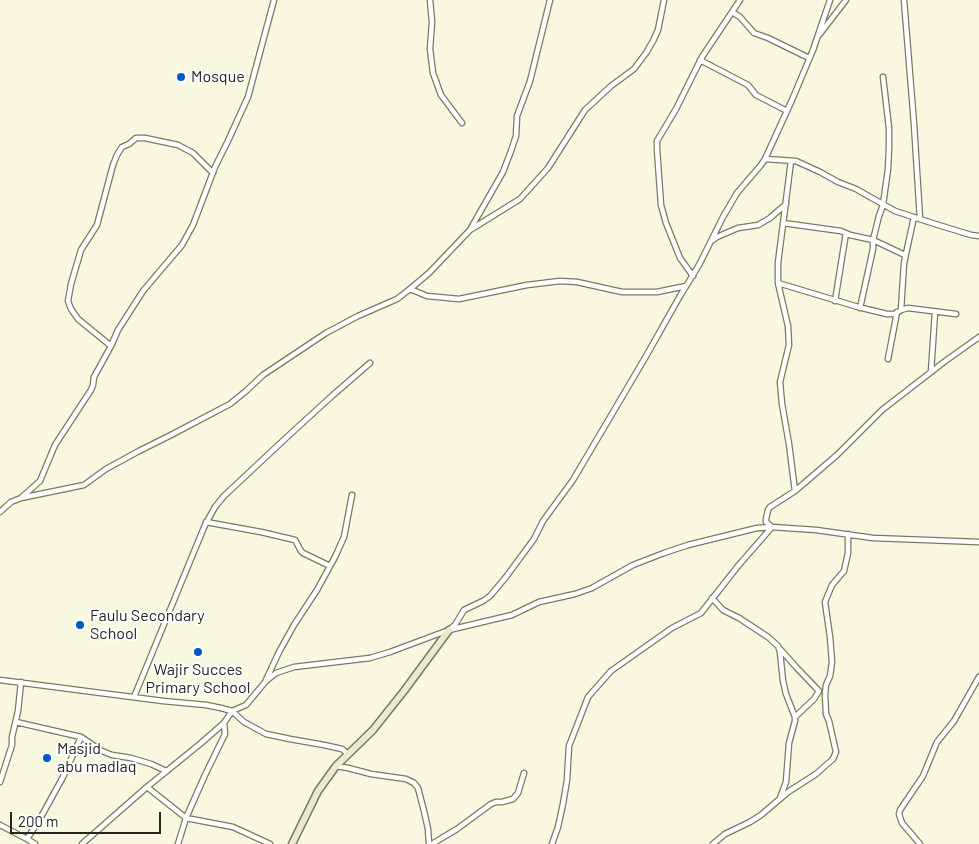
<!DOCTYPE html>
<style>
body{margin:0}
#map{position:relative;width:979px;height:844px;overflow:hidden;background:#f8f7df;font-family:Barlow,sans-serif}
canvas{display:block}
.scale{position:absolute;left:10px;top:812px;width:151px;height:22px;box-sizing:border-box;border:2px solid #27271e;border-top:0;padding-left:6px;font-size:15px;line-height:18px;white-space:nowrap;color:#27271e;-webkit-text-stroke:4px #fff;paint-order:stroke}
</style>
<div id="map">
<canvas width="979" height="844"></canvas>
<div class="scale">200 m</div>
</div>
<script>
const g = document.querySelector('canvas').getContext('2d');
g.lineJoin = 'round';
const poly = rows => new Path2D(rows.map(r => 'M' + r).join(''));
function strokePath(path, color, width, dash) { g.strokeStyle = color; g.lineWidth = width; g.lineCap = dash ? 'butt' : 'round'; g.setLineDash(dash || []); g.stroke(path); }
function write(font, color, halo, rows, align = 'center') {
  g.font = font + ' Barlow,sans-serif'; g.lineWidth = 4; g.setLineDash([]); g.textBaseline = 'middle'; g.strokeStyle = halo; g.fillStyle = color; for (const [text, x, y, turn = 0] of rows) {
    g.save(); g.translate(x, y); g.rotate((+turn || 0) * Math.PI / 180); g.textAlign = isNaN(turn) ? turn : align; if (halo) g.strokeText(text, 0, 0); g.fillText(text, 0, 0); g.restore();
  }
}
const street = poly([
 [430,0,432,22,430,49,433,73,441,95,462,123],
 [904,0,914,124,920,219],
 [732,12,740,17,754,33,768,38,809,58],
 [819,35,846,0],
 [700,60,748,85,756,95,787,111],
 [765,159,796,161,820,172,838,182,856,189,895,211,932,223,971,235,979,236],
 [791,161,778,263,778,283,788,326,789,345,780,382,782,404,789,444,795,491],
 [783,223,841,231,850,235,873,240,905,255],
 [471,228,503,172,511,151,516,136,517,116,530,81,550,0],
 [713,240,717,237,738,228,758,225,770,218,786,204],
 [693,276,680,258,666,223,661,205,657,149,657,141,676,109,702,57,740,0],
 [778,283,858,307,887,314,895,314,901,310,908,308,956,314],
 [410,289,427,296,459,299,527,285,560,281,577,282,622,292,657,292,686,286],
 [835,301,846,233],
 [860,308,873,249,873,240,879,216,883,205,888,169,889,148,889,128,883,77],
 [901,310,904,263,914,217],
 [111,346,78,319,71,309,68,301,71,284,81,250,97,225,113,165,117,155,122,147,129,144,136,138,145,138,178,145,193,153,213,173],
 [888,359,897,312],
 [931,372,935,312],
 [22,497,40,481,55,445,91,390,93,385,94,377,111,346,118,330,143,291,182,245,193,225,215,167,227,143,248,97,274,0],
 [0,512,11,502,21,498,84,485,106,469,139,451,171,435,230,404,246,391,263,375,326,333,358,316,397,299,410,289,429,273,470,230,520,199,548,168,585,110,611,86,634,69,646,53,653,41,658,30,664,0],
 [206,522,261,532,295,540,301,551,303,553,330,566],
 [712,598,723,610,739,618,768,637,778,646,780,652,783,681,786,694,795,717,795,721,789,743,786,782,780,798],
 [450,629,455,625,464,610,483,601,490,596,506,577,534,539,543,521,573,480,645,358,680,296,699,265,723,217,737,193,761,165,765,159,792,100,813,50,830,0],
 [780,649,797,668,819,691,814,699,795,717],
 [0,680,163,701,206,705,221,708,232,711,244,722,266,734,290,739,324,745,342,749,348,754],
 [266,680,279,652,294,625,317,590,335,557,344,537,352,495],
 [134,697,205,525,215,507,224,496,287,437,333,395,370,363],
 [16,722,81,737,102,751,112,755,131,758,151,764,166,771],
 [336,766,348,768,371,774,406,779,414,783,418,788,424,811,428,829,429,844],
 [0,782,12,745,12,737,18,711,21,682],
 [147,787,186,818,233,827,270,844],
 [0,825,27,839],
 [35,844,27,839,41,817,63,777,81,737],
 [82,844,147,787,200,744,224,723,232,711,246,705,266,681,276,673,294,667,370,658,390,652,449,630,512,615,539,602,575,594,592,588,633,565,664,553,688,545,757,528,772,527,816,530,873,538,979,542],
 [178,844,186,818,205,775,225,734,224,723],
 [432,844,457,829,491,804,496,802,502,802,513,799,518,793,524,773],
 [552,844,558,827,563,804,567,780,569,746,588,697,611,671,672,628,701,613,738,566,772,527,766,522,766,519,768,510,770,507,795,491,837,455,882,410,944,362,979,337],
 [713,844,725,834,750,822,761,815,788,792,816,774,833,759,836,752,829,721,826,714,825,695,826,685,830,676,832,662,830,637,825,602,832,585,844,571,848,553,848,534],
 [920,844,902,823,899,814,900,810,923,776,937,742,954,721,979,677]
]);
const secondary = poly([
 [292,844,318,791,336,766,373,730,404,691,449,630]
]);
const markers = [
 [181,77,5,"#0059c2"],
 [80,625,5,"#0059c2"],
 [198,652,5,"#0059c2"],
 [47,758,5,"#0059c2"]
];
const poiNames = [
 ["Mosque",191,77],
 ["Faulu Secondary",90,616],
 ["School",90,634],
 ["Wajir Succes",198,670,"center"],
 ["Primary School",198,688,"center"],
 ["Masjid",57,749],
 ["abu madlaq",57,767]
];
strokePath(street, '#7a7964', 7);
strokePath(secondary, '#7a7964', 9);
strokePath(street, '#fff', 4.5);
strokePath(secondary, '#ebe9ce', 6);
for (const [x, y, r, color] of markers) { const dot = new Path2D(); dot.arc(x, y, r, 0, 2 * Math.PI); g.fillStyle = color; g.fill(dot); strokePath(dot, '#fff', 2); }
write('16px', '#27271e', '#fff', poiNames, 'left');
</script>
